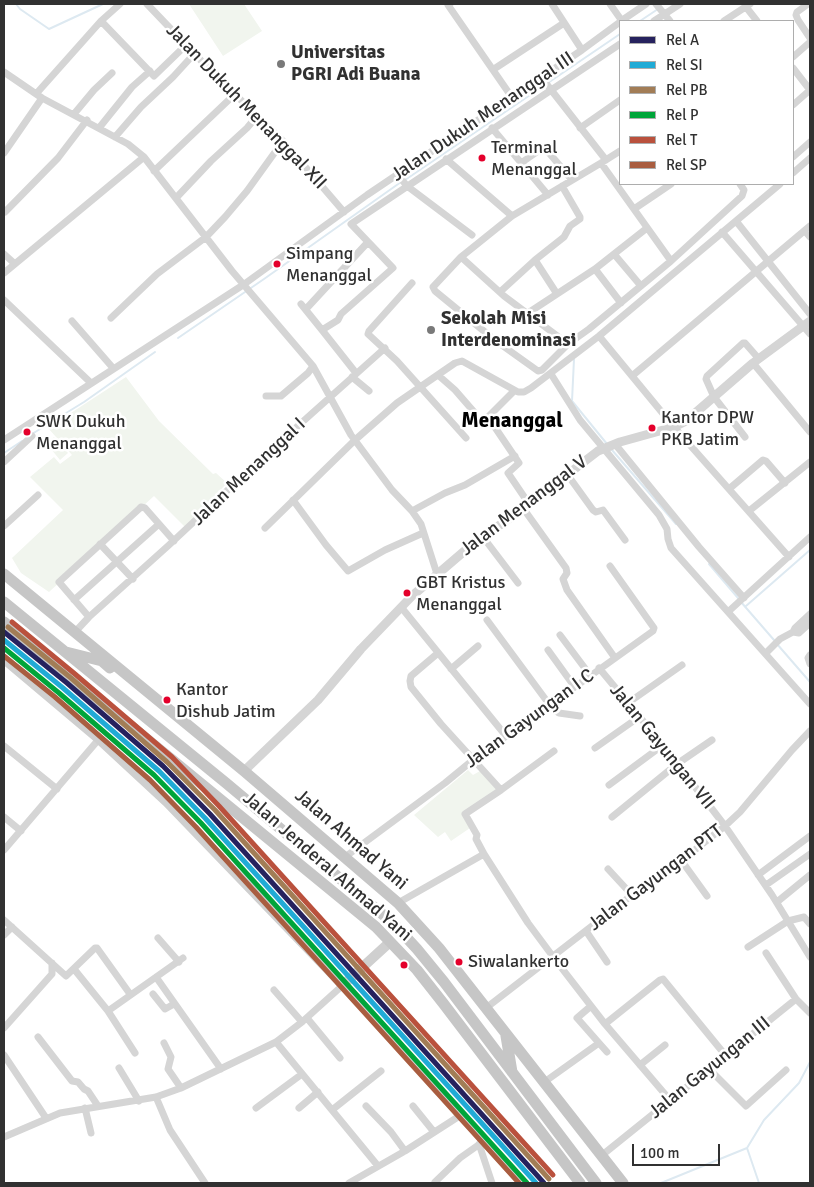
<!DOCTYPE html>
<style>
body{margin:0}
#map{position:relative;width:814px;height:1187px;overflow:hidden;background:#fff;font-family:Signika,sans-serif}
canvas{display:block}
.frame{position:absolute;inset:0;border:5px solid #313131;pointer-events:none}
.legend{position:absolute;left:619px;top:20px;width:175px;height:165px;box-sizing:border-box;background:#fff;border:1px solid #adadad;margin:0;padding:6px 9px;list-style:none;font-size:15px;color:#313131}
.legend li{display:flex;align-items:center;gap:10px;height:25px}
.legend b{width:25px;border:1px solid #adadad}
.scale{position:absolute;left:632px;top:1144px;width:88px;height:22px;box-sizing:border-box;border:2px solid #313131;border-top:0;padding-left:6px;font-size:15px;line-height:18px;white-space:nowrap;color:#313131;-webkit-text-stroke:4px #fff;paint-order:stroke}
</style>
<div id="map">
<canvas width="814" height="1187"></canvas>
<div class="frame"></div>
<ul class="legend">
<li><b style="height:6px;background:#26225e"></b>Rel A</li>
<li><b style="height:6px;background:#20abd6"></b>Rel SI</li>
<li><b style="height:6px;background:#a27d56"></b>Rel PB</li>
<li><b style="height:6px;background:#00a53a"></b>Rel P</li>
<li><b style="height:6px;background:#ba513d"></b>Rel T</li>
<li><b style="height:6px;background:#a95d40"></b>Rel SP</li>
</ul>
<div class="scale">100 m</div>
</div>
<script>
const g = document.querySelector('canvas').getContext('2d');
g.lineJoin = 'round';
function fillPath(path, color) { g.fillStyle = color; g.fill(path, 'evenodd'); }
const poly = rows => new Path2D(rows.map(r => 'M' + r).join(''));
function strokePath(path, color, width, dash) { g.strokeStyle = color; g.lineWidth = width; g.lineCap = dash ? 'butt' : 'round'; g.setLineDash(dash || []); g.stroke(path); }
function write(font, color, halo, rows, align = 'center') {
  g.font = font + ' Signika,sans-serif'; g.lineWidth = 5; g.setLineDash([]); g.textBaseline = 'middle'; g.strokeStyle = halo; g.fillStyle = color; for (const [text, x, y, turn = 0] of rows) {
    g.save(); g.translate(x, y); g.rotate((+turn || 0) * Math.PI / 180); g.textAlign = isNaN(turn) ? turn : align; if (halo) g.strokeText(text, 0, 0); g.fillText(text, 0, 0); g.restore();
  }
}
const green = poly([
 [189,4,244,4,262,31,223,56],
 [126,377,159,421,213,474,216,473,227,483,185,527,154,496,49,592,21,573,12,558,63,510,30,477,54,457,60,464,72,455,48,428],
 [54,437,68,453,60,460,46,443],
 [468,770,473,775,480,771,498,790,462,813,470,828,451,841,445,832,438,837,414,815]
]);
const stream = poly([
 [16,4,20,9,49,29,103,4],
 [640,21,658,9],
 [405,180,620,34],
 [178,338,264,279,401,182],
 [574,359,572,401,607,444],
 [32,434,84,402,155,352],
 [612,450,676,524],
 [4,453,22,441],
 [709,564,738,598],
 [741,602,774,640],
 [746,606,810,550],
 [777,644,810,682],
 [747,1148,759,1183],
 [661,1183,747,1148,764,1120,799,1083,810,1062]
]);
const minor = poly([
 [147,4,210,70,283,141,344,212],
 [450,4,448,5,511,96],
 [552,4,582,50],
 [610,4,622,21],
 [656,4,670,21],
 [808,4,797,12,796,15,798,20,810,38],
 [746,7,757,21],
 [101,21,154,76,186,45],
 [621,21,646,4],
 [654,21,680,4],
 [724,21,750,4],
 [793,57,810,42],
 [793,68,810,90],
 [494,69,564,23],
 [4,72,42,98,128,144,144,157,232,271,313,366,351,435,392,490,412,511,421,524,437,574],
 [541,77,606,160],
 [36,94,101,21,120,4],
 [793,105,810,90],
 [74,114,94,90,112,73],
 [99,128,132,87,150,71],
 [492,128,548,195],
 [580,128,620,100],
 [115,137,141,107,173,77,194,54],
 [620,151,601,163,512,216,461,257,433,287,435,291,496,341,538,371,542,370,568,344,589,329,671,261,742,196,744,190,740,184],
 [4,153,42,98],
 [793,157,810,142],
 [446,159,512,216],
 [521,163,544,147,572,180],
 [601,163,671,261],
 [154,171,235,94],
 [793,173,810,158],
 [398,175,407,186,472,235],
 [176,198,211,161,247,128,257,116],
 [634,209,671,184],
 [5,212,58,158,87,120],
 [736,221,810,314],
 [805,231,810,237],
 [722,232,810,334],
 [4,254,15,264],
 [461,257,504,296,568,344],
 [535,260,557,294],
 [595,269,621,303],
 [4,273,144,157],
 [412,283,369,331,368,334,397,361,466,438],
 [641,286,614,254,647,228],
 [500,292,535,260,564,237,570,226,580,219,580,217,562,186],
 [4,300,91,383],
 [301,304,322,330],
 [306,309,368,242],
 [528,313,595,269,614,254],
 [111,318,157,274,206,237,225,217,247,191,283,141],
 [72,321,113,368],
 [599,336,674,427,789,557],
 [753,363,810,432],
 [356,373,322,330,338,320,341,314,393,268,351,224,620,44],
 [551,374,580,420,659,515,667,529,668,539,671,548,810,704],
 [438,375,455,390,475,413],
 [632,376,810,226],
 [352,377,369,391],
 [514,391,488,417,519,463,508,473,529,504],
 [266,396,281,396,308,373,313,366],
 [745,437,714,397,706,379,707,376,743,343,745,343,759,359],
 [4,440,243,285,367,195,582,50,620,22],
 [615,444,699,547,744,598],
 [4,462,32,436],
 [567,474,593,510,596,512,603,510,625,540],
 [729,489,763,460,766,461,785,483],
 [293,500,326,545,348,571,385,550,423,533],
 [523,508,566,568,567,573,563,579,567,590,615,658],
 [412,511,445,493,465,485,515,456],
 [749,511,810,462],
 [4,526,38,495],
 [265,528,355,440,397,403,455,363,462,361,518,392,524,392,531,388,599,336,780,184],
 [483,537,518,583],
 [100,544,133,579],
 [74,600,159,524],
 [401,607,506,736],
 [729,611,810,537],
 [89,617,59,582,139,509,141,507,145,508,174,541],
 [487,620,549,704],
 [75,632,89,617,169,545,261,459,385,348],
 [793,632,799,633,810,623],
 [560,635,590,675],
 [548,650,574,686],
 [438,653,411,676,410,681,411,687,441,724,501,790,554,751],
 [766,653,780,639,793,632,795,628,810,614],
 [810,655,808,658,810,664],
 [599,668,663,745,725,826,772,895,810,957],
 [451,669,478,646],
 [628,703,682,665],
 [547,705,559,713,580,716],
 [4,746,57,789],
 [595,748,639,717],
 [609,785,663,745],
 [501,790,465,814,477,835,476,839,484,854,528,923,557,962,605,1024,670,1100],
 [4,817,21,831],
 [612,817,677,764,712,740],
 [4,850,99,739],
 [345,857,445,783,473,760,653,631,654,628,610,566],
 [681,860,707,896],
 [608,869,632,895],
 [758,875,810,836],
 [766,885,810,854],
 [777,902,810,875],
 [398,903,484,854],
 [4,920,66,976,95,948,97,948,130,994],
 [586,931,607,962],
 [4,935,12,927],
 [158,938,179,962],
 [748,947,788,921,804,917,810,924],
 [766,953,796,999,810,1013],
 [74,969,108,1011],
 [156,977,221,1069],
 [274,990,302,1022],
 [153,994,165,1009,174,1004],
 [591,1006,577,1018,599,1043],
 [486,1008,632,895,696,849,725,826,740,812,792,750,810,731],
 [307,1018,340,1058],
 [605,1024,660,980,663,979,726,1056],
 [4,1028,52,974,52,963],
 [38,1037,72,1081,78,1082,84,1089,88,1091,98,1106],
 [276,1042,378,1166],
 [164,1043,171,1057,168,1069,181,1088],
 [135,1053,108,1011,183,958],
 [4,1055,46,1118],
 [640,1065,665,1045],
 [119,1068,139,1101],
 [709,1069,746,1106,786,1070],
 [543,1083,599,1043,607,1052],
 [156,1097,170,1130,205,1183],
 [366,1106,391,1132,405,1151],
 [413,1106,434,1132],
 [85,1108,91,1133],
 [256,1108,302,1074],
 [299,1108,318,1092],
 [332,1110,381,1071],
 [4,1137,60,1113,156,1097,181,1088,276,1042,302,1022,343,985],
 [479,1144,492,1183],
 [601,1156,796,999],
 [435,1182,460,1158,484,1141],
 [349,1183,405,1151,461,1115]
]);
const tertiary = poly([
 [244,771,318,700,361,649,412,596,468,548,529,504,598,451,620,442,674,427,686,421,753,363,810,321],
 [343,985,522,1183]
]);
const secondary = poly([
 [4,659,99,739,167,802,343,985,390,942]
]);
const trunk = poly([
 [4,574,244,771,398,903,439,948,623,1183],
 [4,602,226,783,393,923,417,949,444,982,596,1183],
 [4,622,376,927,417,970,443,1003,580,1183],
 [66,652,102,661,110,668],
 [506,1036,512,1072]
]);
const rail1 = poly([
 [4,632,67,683,163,766,210,814,544,1183]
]);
const rail2 = poly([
 [4,640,63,688,159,771,205,818,536,1183]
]);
const rail3 = poly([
 [8,627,71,678,167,762,215,810,549,1179]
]);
const rail4 = poly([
 [4,648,59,693,154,775,201,823,527,1183]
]);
const rail5 = poly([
 [12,622,75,674,172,757,219,806,553,1175]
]);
const rail6 = poly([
 [4,656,55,697,150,780,196,827,519,1183]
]);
const markers = [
 [281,64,5,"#797979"],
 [482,158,4.5,"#e4002b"],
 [277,264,4.5,"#e4002b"],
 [431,330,5,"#797979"],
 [652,428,4.5,"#e4002b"],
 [27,432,4.5,"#e4002b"],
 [407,593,4.5,"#e4002b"],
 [167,700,4.5,"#e4002b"],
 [459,962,4.5,"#e4002b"],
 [404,965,4.5,"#e4002b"]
];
const busNames = [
 ["Terminal",491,148],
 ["Menanggal",491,170],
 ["Simpang",286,254],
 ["Menanggal",286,276],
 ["Kantor DPW",661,418],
 ["PKB Jatim",661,440],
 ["SWK Dukuh",36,422],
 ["Menanggal",36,444],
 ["GBT Kristus",416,583],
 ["Menanggal",416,605],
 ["Kantor",176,690],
 ["Dishub Jatim",176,712],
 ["Siwalankerto",468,962]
];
const poiNames = [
 ["Universitas",291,53],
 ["PGRI Adi Buana",291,75],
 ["Sekolah Misi",441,319],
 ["Interdenominasi",441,341]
];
const streetNames = [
 ["Jalan Dukuh Menanggal XII",246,107,46],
 ["Jalan Dukuh Menanggal III",483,117,-34],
 ["Jalan Menanggal I",249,472,-43],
 ["Jalan Menanggal V",524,506,-37],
 ["Jalan Gayungan I C",530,719,-36],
 ["Jalan Gayungan VII",662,747,51],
 ["Jalan Ahmad Yani",351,840,41],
 ["Jalan Jenderal Ahmad Yani",327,867,41],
 ["Jalan Gayungan PTT",656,878,-37],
 ["Jalan Gayungan III",710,1068,-39]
];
const quarterNames = [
 ["Menanggal",512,421]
];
fillPath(green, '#f1f5ee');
strokePath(stream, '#dde9f1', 2);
strokePath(minor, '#d5d5d5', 7);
strokePath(tertiary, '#d5d5d5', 9);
strokePath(secondary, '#cfcfcf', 10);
strokePath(trunk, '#c6c6c6', 11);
strokePath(rail1, '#26225e', 5);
strokePath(rail2, '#20abd6', 5);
strokePath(rail3, '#a27d56', 5);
strokePath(rail4, '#00a53a', 5);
strokePath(rail5, '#ba513d', 5);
strokePath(rail6, '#a95d40', 5);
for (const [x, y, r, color] of markers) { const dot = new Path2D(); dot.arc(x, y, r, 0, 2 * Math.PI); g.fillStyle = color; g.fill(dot); strokePath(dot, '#fff', 2); }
write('18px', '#313131', '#fff', busNames, 'left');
write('bold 19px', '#313131', '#fff', poiNames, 'left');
write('19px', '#313131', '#fff', streetNames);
write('bold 21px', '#000', '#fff', quarterNames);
</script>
